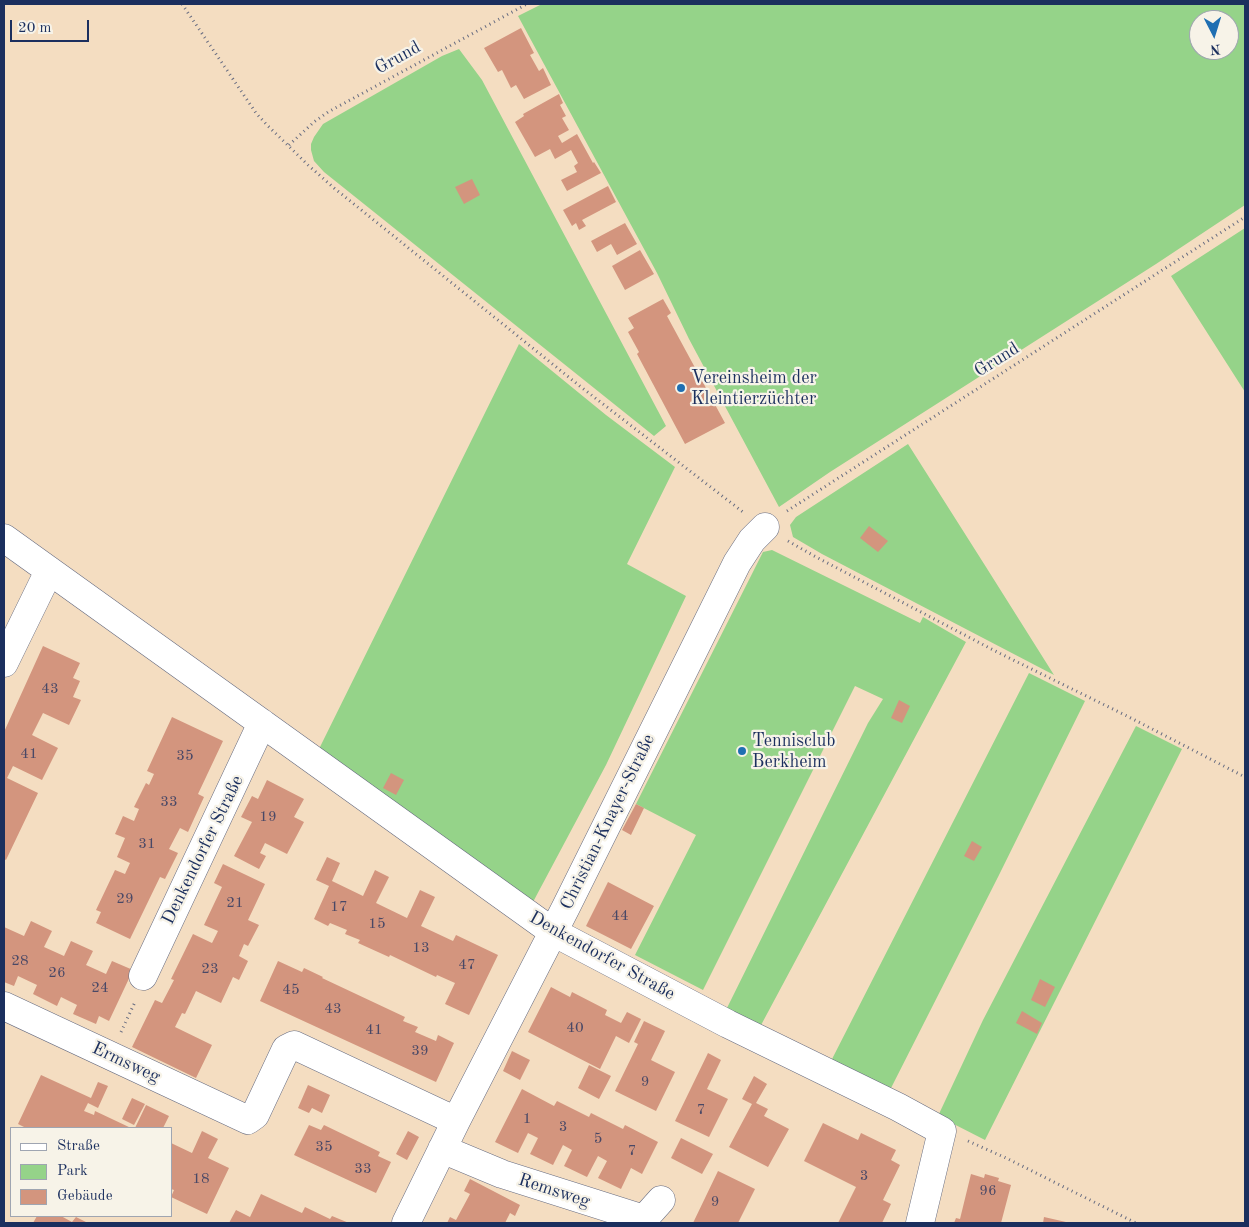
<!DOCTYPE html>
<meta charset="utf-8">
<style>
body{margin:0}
#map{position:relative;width:1249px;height:1227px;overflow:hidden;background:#f4ddc1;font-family:"Old Standard TT",serif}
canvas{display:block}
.frame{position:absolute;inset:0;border:5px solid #1b2f5e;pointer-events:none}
.legend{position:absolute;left:10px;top:1127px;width:162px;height:90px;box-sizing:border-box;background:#f7f3e8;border:1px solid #9fa5b1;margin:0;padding:6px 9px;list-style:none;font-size:15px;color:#1b2f5e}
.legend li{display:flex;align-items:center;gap:10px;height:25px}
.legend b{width:25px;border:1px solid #9fa5b1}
.north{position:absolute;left:1189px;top:10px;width:50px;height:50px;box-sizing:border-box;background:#f7f3e8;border:1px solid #9fa5b1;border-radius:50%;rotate:175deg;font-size:14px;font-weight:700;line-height:20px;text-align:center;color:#1b2f5e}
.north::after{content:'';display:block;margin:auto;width:18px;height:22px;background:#1f6fb2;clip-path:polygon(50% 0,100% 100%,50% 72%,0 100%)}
.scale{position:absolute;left:10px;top:20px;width:79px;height:22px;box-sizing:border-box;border:2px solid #1b2f5e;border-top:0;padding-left:6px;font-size:15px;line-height:18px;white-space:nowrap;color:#1b2f5e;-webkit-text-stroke:4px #f7f3e8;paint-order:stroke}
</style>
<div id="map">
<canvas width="1249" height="1227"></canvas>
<div class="frame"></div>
<ul class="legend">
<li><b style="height:6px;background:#fff"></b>Straße</li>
<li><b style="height:14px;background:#95d389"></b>Park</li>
<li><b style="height:14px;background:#d3957e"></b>Gebäude</li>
</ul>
<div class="north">N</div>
<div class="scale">20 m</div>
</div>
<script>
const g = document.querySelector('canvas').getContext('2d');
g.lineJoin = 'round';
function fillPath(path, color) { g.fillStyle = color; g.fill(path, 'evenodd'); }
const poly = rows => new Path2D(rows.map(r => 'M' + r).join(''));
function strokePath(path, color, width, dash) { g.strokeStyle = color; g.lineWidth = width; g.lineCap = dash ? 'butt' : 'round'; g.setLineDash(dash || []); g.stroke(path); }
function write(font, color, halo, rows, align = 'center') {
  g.font = font + ' "Old Standard TT",serif'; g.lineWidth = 4.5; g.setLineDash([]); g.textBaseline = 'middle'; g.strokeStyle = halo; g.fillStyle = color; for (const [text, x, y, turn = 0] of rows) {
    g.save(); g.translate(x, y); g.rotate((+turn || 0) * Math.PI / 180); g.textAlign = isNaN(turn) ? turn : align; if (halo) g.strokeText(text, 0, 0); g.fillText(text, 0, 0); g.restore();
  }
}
const green = poly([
 [542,4,1245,4,1245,205,1156,264,830,472,779,507,689,339,657,273,518,16],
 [1199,20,1229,20,1229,50,1199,50],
 [459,49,482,80,666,426,654,436,324,172,314,161,311,150,311,144,314,137,323,124,442,56],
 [1245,228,1245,392,1171,276],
 [519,344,606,415,675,467,627,564,686,596,606,765,533,902,319,749],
 [908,444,986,567,1054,675,822,554,793,537,790,525,796,517],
 [772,550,920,623,923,617,966,642,760,1027,726,1010,868,723,883,699,855,686,703,990,635,955,696,835,636,804,763,552],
 [1029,673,1085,701,998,877,889,1092,831,1061],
 [1136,726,1182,749,985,1140,938,1116,983,1020]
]);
const building = poly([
 [521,28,534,53,530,55,539,71,543,68,551,85,524,99,516,85,511,88,502,70,498,72,484,48],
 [559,94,563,103,560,105,566,116,562,118,569,130,558,136,562,143,577,134,593,163,594,162,601,173,567,191,561,180,577,172,574,166,578,163,571,150,555,159,550,149,535,157,515,122,524,116,523,114],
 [472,179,480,195,464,204,455,187],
 [608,186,616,202,582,220,586,226,579,230,576,223,572,226,563,210],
 [625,223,637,244,617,255,611,244,597,252,591,241],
 [640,250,654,274,625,290,612,266],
 [663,299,671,313,667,316,725,423,685,444,637,354,639,352,628,332,634,328,628,318],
 [869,526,888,541,878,552,860,538],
 [43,646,80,663,73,678,80,681,73,697,81,700,69,725,43,713,32,735,58,748,42,780,13,766,7,778,38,793,6,860,4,859,4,732],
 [899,700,910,706,902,723,891,718],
 [172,717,223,741,198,794,204,797,188,832,180,828,169,849,178,853,165,879,160,877,130,939,96,923,101,912,96,910,115,870,125,874,130,863,117,857,125,838,115,834,123,816,134,821,139,809,134,807,146,783,149,785,154,774,147,771],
 [391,773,404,780,396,795,383,788],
 [267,780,304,799,294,817,304,822,287,854,265,843,260,853,266,856,259,869,234,856,252,822,241,817,252,796,258,799],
 [636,804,644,808,631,835,622,830],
 [972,841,982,847,974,861,964,856],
 [327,857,340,863,332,881,363,896,375,870,389,877,376,903,407,918,420,890,435,897,421,926,453,941,456,935,498,955,469,1015,445,1004,455,983,437,975,436,977,390,955,389,957,358,943,360,940,345,934,347,930,330,923,328,926,314,919,329,886,316,880],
 [223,864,265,884,248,920,259,925,248,946,244,944,239,956,248,961,239,980,233,977,221,1003,196,991,185,1014,182,1013,175,1027,212,1045,196,1078,132,1047,155,1000,162,1003,174,980,171,979,193,934,212,943,218,931,204,925,222,887,214,883],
 [608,882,654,906,631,949,586,926],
 [31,921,52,931,44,947,64,956,71,941,93,951,86,965,106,974,112,961,133,970,109,1021,99,1016,96,1024,73,1014,77,1005,61,997,57,1006,33,994,37,985,18,976,14,986,4,982,4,927,24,936],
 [278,961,302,972,304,968,323,977,322,978,405,1017,403,1021,418,1027,415,1032,436,1041,438,1035,454,1043,436,1082,260,1001],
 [1040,979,1055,987,1045,1007,1031,1000],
 [551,987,570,997,572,992,607,1010,605,1015,621,1023,627,1012,641,1019,629,1043,616,1036,600,1069,528,1032],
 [1022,1011,1042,1023,1037,1034,1016,1023],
 [644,1021,665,1031,651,1060,675,1072,656,1111,615,1091,638,1044,634,1042],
 [512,1051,530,1060,520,1080,503,1071],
 [708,1053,721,1060,707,1089,728,1099,709,1137,675,1121],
 [589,1065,611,1076,599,1099,578,1088],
 [41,1075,91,1098,98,1082,108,1086,98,1108,88,1103,84,1111,94,1115,95,1111,131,1128,26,1128,18,1124],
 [754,1076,767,1084,756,1103,768,1109,764,1116,789,1129,768,1167,729,1147,752,1104,742,1099],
 [308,1085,330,1095,322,1113,312,1108,309,1113,298,1108],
 [522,1089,554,1106,557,1101,589,1117,591,1113,623,1129,625,1125,658,1142,642,1174,631,1168,621,1189,598,1178,607,1161,598,1156,587,1177,564,1166,572,1150,563,1145,553,1165,530,1154,538,1138,528,1133,518,1153,495,1142],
 [132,1098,145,1104,134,1125,122,1119],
 [146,1105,169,1116,163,1128,135,1128],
 [823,1123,858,1140,861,1133,896,1150,891,1160,900,1165,883,1200,891,1204,882,1223,838,1223,856,1187,804,1161],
 [309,1125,321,1130,324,1125,380,1152,378,1156,391,1162,376,1193,294,1155],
 [202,1131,218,1139,208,1158,229,1168,207,1214,171,1197,174,1190,171,1189,171,1143,192,1153],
 [408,1131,419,1137,407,1160,396,1154],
 [681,1138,713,1154,702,1174,671,1158],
 [718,1171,755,1189,738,1223,693,1223],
 [971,1174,984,1178,985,1174,999,1178,998,1181,1011,1185,1001,1223,954,1223,956,1218,960,1219],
 [470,1179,520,1205,515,1216,510,1213,505,1223,447,1223,450,1217,456,1220,470,1194,464,1191],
 [261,1194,302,1213,305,1207,330,1219,332,1216,349,1223,229,1223,236,1210,250,1217],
 [37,1216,61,1216,72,1222,76,1217,88,1223,33,1223],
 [1044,1217,1066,1222,1066,1223,1043,1223]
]);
const path = poly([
 [182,4,256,113,266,124,308,165,334,188,581,387,743,512],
 [289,145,314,122,328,112,527,4],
 [787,511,1245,217],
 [788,541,816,557,999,653,1125,715,1245,777],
 [121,1032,135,1002],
 [968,1141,1006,1158,1136,1223]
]);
const minor = poly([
 [4,538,553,932,728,1024,898,1107,942,1131,920,1223],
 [4,663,49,571],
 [143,976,262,723],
 [4,1006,248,1120,255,1115,286,1049,294,1045,456,1121],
 [442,1149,502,1174,644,1219,661,1200],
 [406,1223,456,1121,566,907,737,563,752,540,765,527]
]);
const markers = [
 [681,388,5,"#1f6fb2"],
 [742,751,5,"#1f6fb2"]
];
const numberNames = [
 ["43",50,689],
 ["41",29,754],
 ["35",185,756],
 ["33",169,802],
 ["19",268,817],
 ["31",147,844],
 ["29",125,899],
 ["21",235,903],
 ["17",339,907],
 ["44",620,916],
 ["15",377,924],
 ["13",421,948],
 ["28",20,961],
 ["47",467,965],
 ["23",210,969],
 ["26",57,973],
 ["24",100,988],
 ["45",291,990],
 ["43",333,1009],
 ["40",575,1028],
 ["41",374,1030],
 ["39",420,1051],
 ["9",645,1082],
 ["7",701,1110],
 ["1",527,1119],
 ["3",563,1127],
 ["5",598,1139],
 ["35",324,1147],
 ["7",632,1151],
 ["33",363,1169],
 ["3",864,1176],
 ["18",201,1179],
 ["96",988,1191],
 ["9",715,1202]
];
const streetNames = [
 ["Grund",398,58,-29],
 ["Grund",997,360,-32],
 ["Christian-Knayer-Straße",608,822,-64],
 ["Denkendorfer Straße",203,850,-64],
 ["Denkendorfer Straße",602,956,29],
 ["Ermsweg",126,1063,25],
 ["Remsweg",554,1191,18]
];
const poiNames = [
 ["Vereinsheim der",691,378],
 ["Kleintierzüchter",691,399],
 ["Tennisclub",752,741],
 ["Berkheim",752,762]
];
fillPath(green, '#95d389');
fillPath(building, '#d3957e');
strokePath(minor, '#676c81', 29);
strokePath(path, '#676c81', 3, [1, 4]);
strokePath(minor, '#fff', 28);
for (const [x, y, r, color] of markers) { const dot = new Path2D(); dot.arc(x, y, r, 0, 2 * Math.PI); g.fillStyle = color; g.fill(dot); strokePath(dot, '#f7f3e8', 2); }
write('15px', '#494866', null, numberNames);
write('18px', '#1b2f5e', '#f7f3e8', streetNames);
write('18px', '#1b2f5e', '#f7f3e8', poiNames, 'left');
</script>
